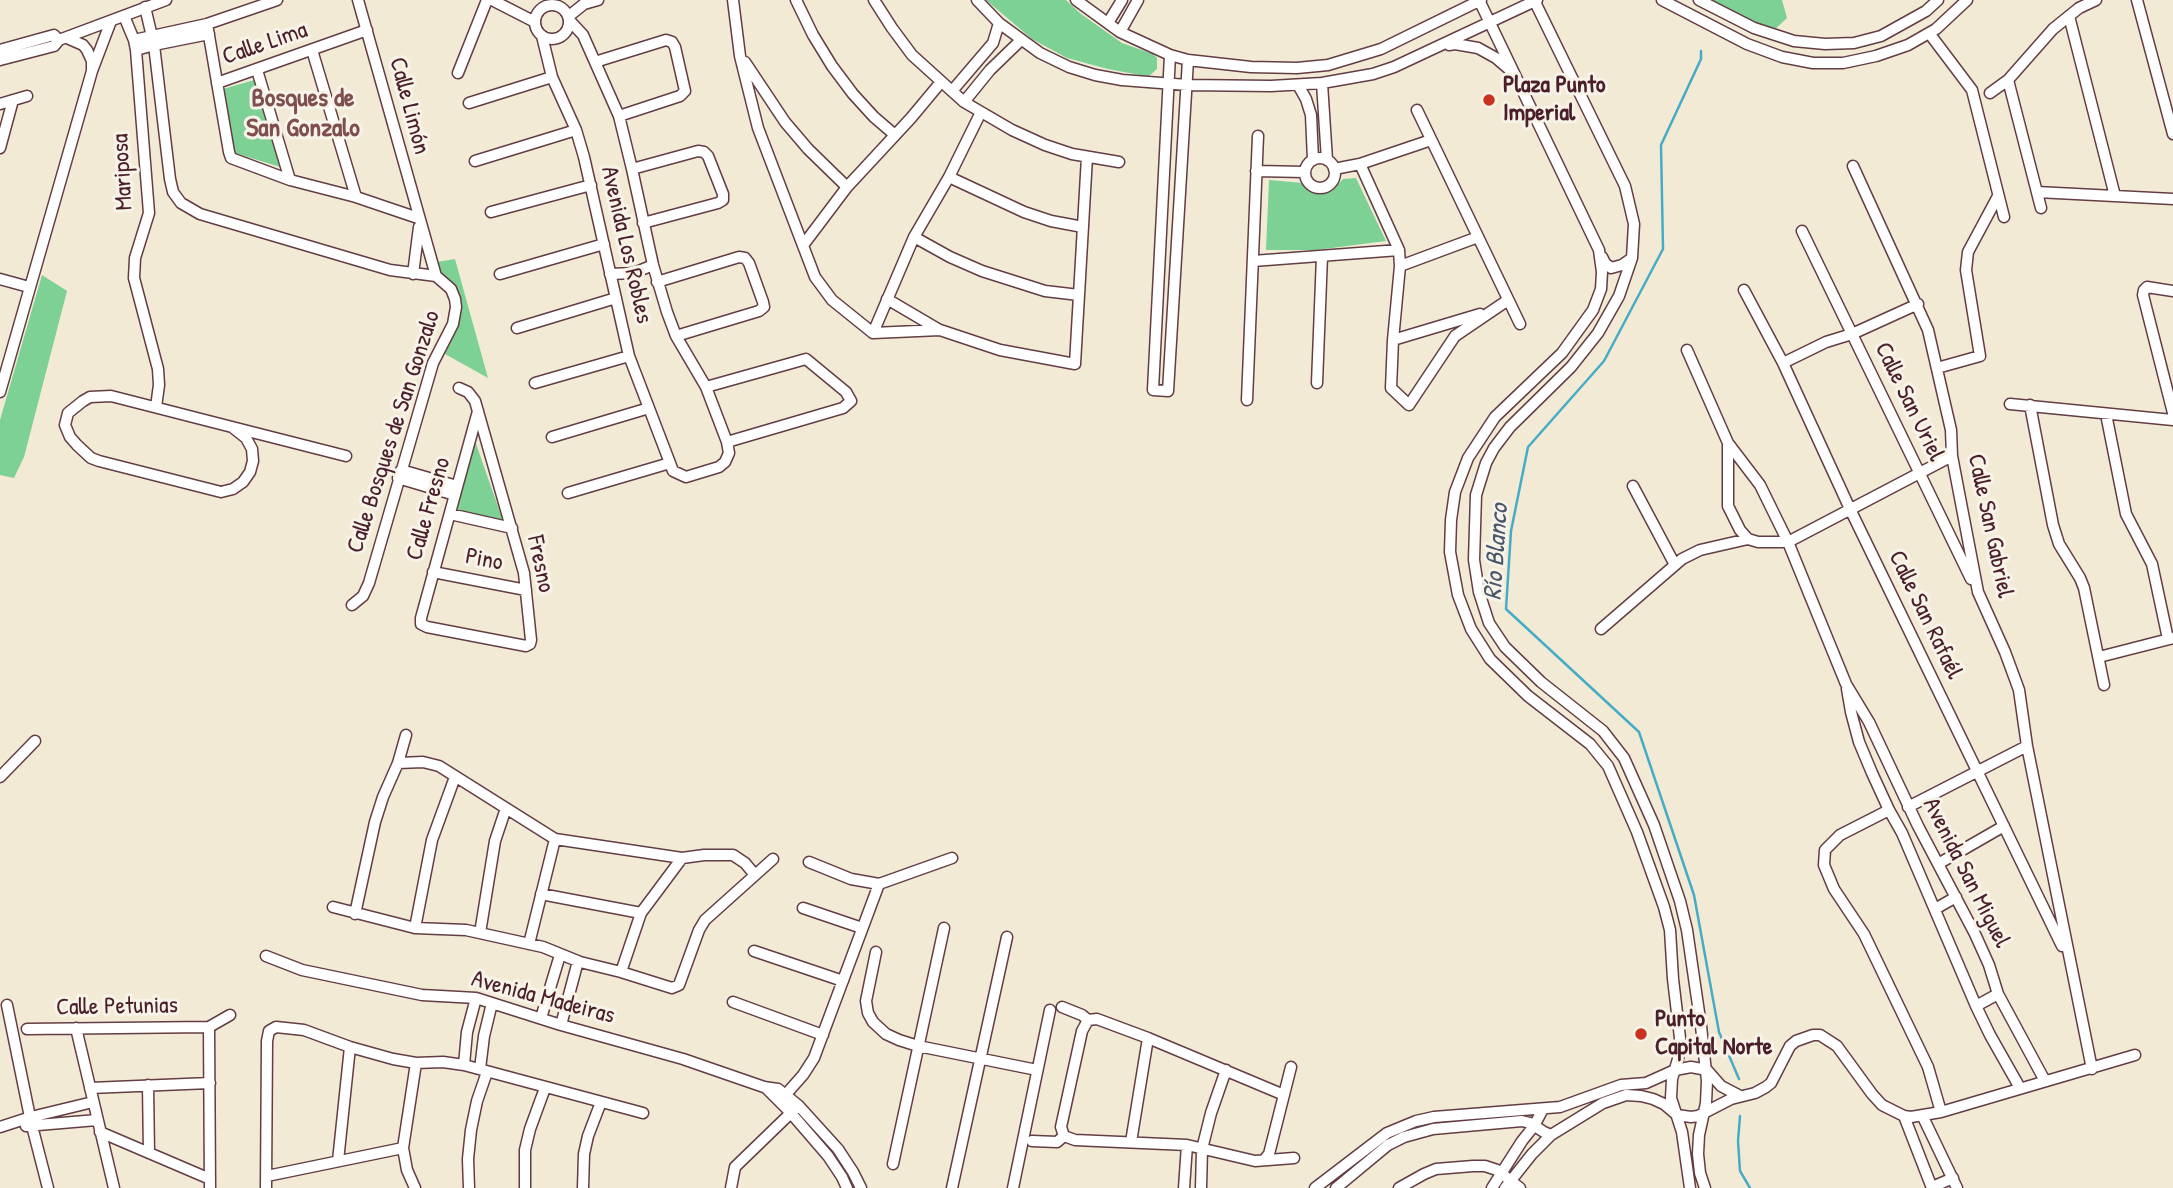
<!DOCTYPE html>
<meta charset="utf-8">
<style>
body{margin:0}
canvas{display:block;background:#f3ead5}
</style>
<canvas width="2173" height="1188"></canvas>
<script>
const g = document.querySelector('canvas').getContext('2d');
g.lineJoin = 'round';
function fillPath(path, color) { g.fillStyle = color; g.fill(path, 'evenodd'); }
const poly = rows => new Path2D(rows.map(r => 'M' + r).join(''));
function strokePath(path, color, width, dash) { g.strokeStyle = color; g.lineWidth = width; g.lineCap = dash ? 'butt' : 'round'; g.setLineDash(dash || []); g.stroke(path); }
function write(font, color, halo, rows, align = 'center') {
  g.font = font + ' "Patrick Hand",sans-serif'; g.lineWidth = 6; g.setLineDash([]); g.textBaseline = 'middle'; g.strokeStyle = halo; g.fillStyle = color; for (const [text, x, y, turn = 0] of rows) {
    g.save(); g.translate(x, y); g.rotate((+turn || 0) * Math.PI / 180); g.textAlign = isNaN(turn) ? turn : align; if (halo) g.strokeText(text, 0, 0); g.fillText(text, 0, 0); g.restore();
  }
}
const green = poly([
 [986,0,1066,0,1081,14,1122,43,1153,54,1157,58,1157,69,1149,76,1140,75,1108,69,1067,58,1032,39],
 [1706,0,1782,0,1787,18,1772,32],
 [258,79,280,167,232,152,223,89],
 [1356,178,1386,241,1316,250,1266,250,1269,180,1303,183,1307,188,1317,193,1325,193,1332,191,1343,179],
 [455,259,488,378,445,354,458,314,455,289,442,274,437,262],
 [42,275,67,291,24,457,14,478,0,475,0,420],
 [474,438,503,521,457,511]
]);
const stream = poly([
 [1701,51,1701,59,1661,145,1663,249,1604,361,1528,447,1511,531,1506,609,1639,732,1694,895,1719,1032,1739,1079],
 [1740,1116,1738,1141,1740,1171,1750,1188]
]);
const minor = poly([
 [358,0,436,276],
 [492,0,535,22],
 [733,0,740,56,758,128,815,277,832,300,873,333],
 [796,0,813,35,832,66,853,94,874,117,895,135],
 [874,0,892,28,912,55,964,102,1012,130,1045,145,1072,154,1119,162],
 [977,0,999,23,1040,53,1069,67,1095,75,1122,80,1187,85,1271,86,1322,83,1373,74,1394,67,1537,0],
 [1076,0,1120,32,1170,55,1188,60,1251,67,1297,68,1328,65,1381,49,1481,0],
 [1479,0,1599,250,1602,272,1601,289,1593,310,1562,353,1495,417,1468,458,1455,492,1451,520,1450,552,1458,595,1471,629,1490,659,1528,696,1590,744,1608,766,1637,832,1664,907,1670,930,1673,979,1680,1038,1678,1059,1672,1079,1671,1098,1682,1132,1690,1188],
 [1534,0,1625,186,1634,224,1632,258,1619,296,1598,333,1571,367,1510,427,1494,448,1486,463,1476,495,1474,560,1479,592,1489,623,1505,647,1541,682,1603,731,1624,758,1654,825,1680,901,1687,930,1701,1026,1707,1081,1706,1103,1699,1135,1698,1154,1700,1173,1705,1188],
 [1662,0,1747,44,1782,57,1813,63,1843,63,1876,56,1908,45,1936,29,1967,0],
 [1699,0,1754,28,1794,41,1825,44,1854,43,1881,36,1926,11,1938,0],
 [2137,0,2173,134],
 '535 22a17 17 0 1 1 34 0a17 17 0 1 1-34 0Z',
 [145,7,154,45,170,179,173,192,181,203,200,214,390,270,436,276,451,289,455,299,456,307,453,324,433,363,369,583,363,596,352,605],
 [124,16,134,40,136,50,149,213,135,258,134,278,158,369,159,385,156,407],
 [569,16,584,4,598,0],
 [2069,16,2115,196],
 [1108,23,1122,0],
 [207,24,229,152,231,158,290,180,356,197,418,218],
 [1120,32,1138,0],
 [1929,33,1972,90,2004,217],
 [542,36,552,77,576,130,584,157,629,356,670,463,673,471,686,477,719,467,725,462,729,453,727,442,706,387,676,336,667,312,653,265,632,169,619,116,583,35,570,21],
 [67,38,83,45,87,50,92,61,92,71],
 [134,40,207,24,277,0],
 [1449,45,1455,44,1478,48,1496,58,1510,70],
 [0,50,54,35,59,40],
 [136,50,154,45,209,34],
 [312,50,356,197],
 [1170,55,1153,390,1168,391,1188,60],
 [0,60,54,46,59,40,166,0],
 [595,62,666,40,672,42,675,47,685,91,680,96,619,116],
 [745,62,785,122,808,149,847,187],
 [257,70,290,180],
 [458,73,487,0],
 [2008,80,2041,208],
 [217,83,367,30],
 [1322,83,1327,160],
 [1298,85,1306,99,1311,115,1313,160],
 [952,91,993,43,999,23],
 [1990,93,2008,80,2053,29,2079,8,2096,0],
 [964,102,990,70,1021,40],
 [469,103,552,77],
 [0,104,27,96],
 [1417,110,1520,324],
 [0,148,13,100],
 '1305 173a15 15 0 1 1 30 0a15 15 0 1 1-30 0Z',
 [475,161,576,130],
 [1360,164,1399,250,1400,266,1393,340,1391,388,1409,405,1455,336,1508,300],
 [1853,166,1928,330,1951,430,1952,456,1978,592,2005,652,2019,690,2027,746,2092,1069],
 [632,169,698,151,704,152,708,156,723,194,723,200,718,203,643,223],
 [1334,169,1360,164,1431,140],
 [1256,171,1305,172],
 [949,177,1024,212,1051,221,1083,227],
 [2037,192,2173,199],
 [491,212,591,185],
 [1802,231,1971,579],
 [914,237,950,257,982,271,1045,291,1079,295],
 [804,244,847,187,911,118,941,82],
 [1602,257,1605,263,1611,268,1622,265,1632,258],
 [1253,261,1399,250],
 [1400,266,1478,237],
 [413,274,419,227],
 [500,274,604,244],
 [610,274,634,273,653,265],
 [0,279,29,287],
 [657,282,739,257,745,258,749,263,763,302,764,307,759,311,676,336],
 [1744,290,1783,363,1850,509,2062,946],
 [2173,291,2147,287,2144,290,2143,295,2173,413],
 [887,299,938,329],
 [517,328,616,298],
 [873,333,940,330,1000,350,1075,364,1087,157],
 [873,333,914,237,949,177,981,112],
 [1393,340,1480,314],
 [1687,350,1728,443,1760,485,1788,542,1846,684,1869,722,1918,826,1975,934,1989,965,1998,994,2045,1081],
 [1783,363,1826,342,1852,334,1918,304],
 [1937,368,1980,356,1966,270,1968,252,1998,196],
 [535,383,629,356],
 [1317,383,1322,256],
 [706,387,806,359,846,392,851,401,843,408,727,442],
 [459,388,468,392,475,401,524,573,531,640,530,644,526,646,427,627,421,624,421,618,478,411],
 [0,392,92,71,111,21],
 [1247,400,1258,136],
 [2010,404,2173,420],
 [2030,405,2053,525,2059,544,2080,578,2084,588,2104,685],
 [2106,414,2126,514,2152,564,2168,639],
 [232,427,246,438,252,449,253,461,250,472,243,482,233,489,221,492,99,461,91,458,77,445,70,437,65,425,68,413,83,401,90,397,111,396,232,427,346,456],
 [552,437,649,408],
 [1728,443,1728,506,1740,530,1748,539,1758,542,1788,542,1952,456],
 [401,470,457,486],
 [398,478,455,495],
 [1633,486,1675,565],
 [568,493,670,463],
 [450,514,512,528],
 [433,572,526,590],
 [1601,629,1682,559,1700,550,1748,539],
 [2099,657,2173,638],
 [1847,689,1851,712,1859,742,1872,773,1889,810,1902,833,1976,1006,1990,1035,2020,1088],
 [398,763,423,762,439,766,555,839,682,858,704,855,733,855,745,863,755,875],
 [0,777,35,741],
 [1908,807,2027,746],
 [1889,810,1840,835,1825,850,1824,865,1834,889,1864,934,1928,1067,1941,1112],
 [809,862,851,879,879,884,952,858],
 [1938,864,2004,826],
 [541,894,641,913],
 [333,907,415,928,466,930,543,947,580,962,621,972,672,988,679,985,699,930,705,920,773,859],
 [803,908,862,928],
 [1935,909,1956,897],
 [355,914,375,822,383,797,398,763,406,735],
 [415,928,432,840,455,777],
 [480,933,495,841,506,808],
 [529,944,555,839],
 [754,951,843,981],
 [876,952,866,1001,868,1013,873,1022,886,1034,899,1040,918,1046,1037,1070],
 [266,956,302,970,422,995,476,998,561,1025,683,1059,764,1087,778,1089,799,1106,838,1149,853,1172,861,1188],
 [621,972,641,913,682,858],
 [733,1002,823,1035],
 [7,1005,31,1122,48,1188],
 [1976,1006,1998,994],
 [1062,1007,1082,1015,1088,1020,1097,1019,1148,1038,1284,1095],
 [541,1018,560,955],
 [561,1025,578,961],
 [209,1027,210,1188],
 [76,1028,114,1188],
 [27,1029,209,1027,230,1015],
 [464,1065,467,1032,476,998],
 [480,1069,484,1036,492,1003],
 [148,1085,149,1153],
 [765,1087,790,1112,828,1156,842,1177,847,1188],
 [90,1088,210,1083],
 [780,1101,803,1075,814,1058,879,884],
 [1904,1116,1932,1188],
 [1923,1117,1957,1188],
 [26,1126,97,1120],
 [0,1127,31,1117,93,1102],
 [100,1132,210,1179],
 [1064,1136,1075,1140,1187,1145,1255,1161,1294,1158],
 [1064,1136,1061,1127,1082,1031,1088,1020],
 [1032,1141,1057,1142,1064,1136],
 [1131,1142,1148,1038],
 [1264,1160,1269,1154,1291,1067],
 [338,1161,350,1047],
 [893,1164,944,928],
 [267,1176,403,1148],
 [1932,1187,1953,1178],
 [266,1188,267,1041,269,1031,276,1027,304,1030,350,1047,393,1059,416,1063,443,1062,464,1065,643,1113],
 [415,1188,407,1170,403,1148,416,1063],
 [469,1188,468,1159,471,1130,477,1101,487,1072],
 [525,1188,525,1150,530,1129,545,1088],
 [583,1188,584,1154,588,1136,601,1102],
 [731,1188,735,1167,796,1108],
 [952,1188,1007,937],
 [1013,1188,1050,1010],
 [1184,1188,1187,1145],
 [1201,1188,1202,1149,1211,1113,1226,1070],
 [1315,1188,1387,1133,1416,1121,1434,1117,1560,1107,1621,1085,1646,1083,1675,1070,1691,1067,1707,1070,1721,1086,1740,1096],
 [1336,1188,1388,1145,1404,1137,1433,1129,1522,1121,1530,1123,1544,1132,1551,1135,1603,1103,1626,1095,1641,1096,1653,1099,1664,1104,1677,1115,1691,1117,1698,1116,1731,1099,1755,1093,1766,1087,1771,1083,1790,1046,1796,1041,1813,1035,1820,1035,1837,1046,1872,1094,1882,1105,1904,1116,1911,1117,1941,1112,2135,1055],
 [1399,1188,1424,1174,1436,1169,1473,1166,1485,1166,1497,1170,1520,1188],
 [1492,1188,1522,1141,1534,1126,1543,1109],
 [1505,1188,1532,1154,1551,1135]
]);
const markers = [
 [1489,100,7,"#c8321e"],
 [1641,1034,7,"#c8321e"]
];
const streetNames = [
 ["Calle Lima",265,44,-19],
 ["Calle Limón",409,106,75],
 ["Mariposa",123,172,-93],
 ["Avenida Los Robles",626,245,77],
 ["Calle San Uriel",1909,402,64],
 ["Calle Bosques de San Gonzalo",394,432,-72],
 ["Calle Fresno",429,509,-74],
 ["Calle San Gabriel",1990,526,78],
 ["Pino",484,560,11],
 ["Fresno",540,564,78],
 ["Calle San Rafaél",1925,615,64],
 ["Avenida San Miguel",1966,873,63],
 ["Avenida Madeiras",543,998,15],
 ["Calle Petunias",117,1007,-1]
];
const poiNames = [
 ["Plaza Punto",1503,86],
 ["Imperial",1503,114],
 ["Punto",1655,1020],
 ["Capital Norte",1655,1048]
];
const neighbourhoodNames = [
 ["Bosques de",303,99],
 ["San Gonzalo",303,129]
];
const waterNames = [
 ["Río Blanco",1497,552,-86]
];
fillPath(green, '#7dd194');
strokePath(stream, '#46acc6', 2.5);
strokePath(minor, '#633d44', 13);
strokePath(minor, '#fff', 10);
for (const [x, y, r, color] of markers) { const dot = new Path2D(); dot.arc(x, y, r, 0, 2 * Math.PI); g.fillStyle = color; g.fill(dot); strokePath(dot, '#f7f3e8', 2.5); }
write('24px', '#4a1f2b', '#f7f3e8', streetNames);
write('bold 24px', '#4a1f2b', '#f7f3e8', poiNames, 'left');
write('bold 26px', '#7f4f4e', '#f7f3e8', neighbourhoodNames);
write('italic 26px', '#485769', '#f7f3e8', waterNames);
</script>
